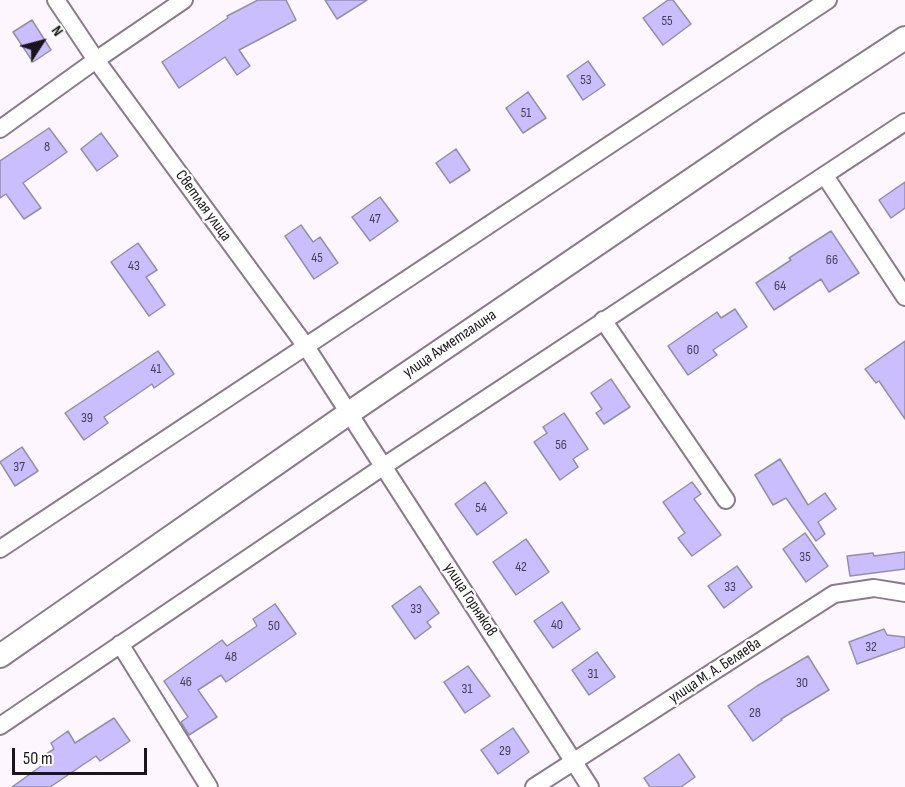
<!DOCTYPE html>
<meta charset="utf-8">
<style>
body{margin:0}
#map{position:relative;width:905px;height:787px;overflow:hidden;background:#fdf6fe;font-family:"Sofia Sans Condensed",sans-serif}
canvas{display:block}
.north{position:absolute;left:12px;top:12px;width:60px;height:60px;-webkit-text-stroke:4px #fff;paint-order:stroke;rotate:54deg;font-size:16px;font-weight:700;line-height:24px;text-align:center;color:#1a141b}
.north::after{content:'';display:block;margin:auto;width:21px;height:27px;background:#1a141b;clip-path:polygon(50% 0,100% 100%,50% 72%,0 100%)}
.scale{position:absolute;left:12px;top:748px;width:135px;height:27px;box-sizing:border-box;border:3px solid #1a141b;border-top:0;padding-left:8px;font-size:18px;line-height:21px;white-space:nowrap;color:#1a141b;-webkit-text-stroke:4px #fff;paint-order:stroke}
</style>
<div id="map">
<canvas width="905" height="787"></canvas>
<div class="north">N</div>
<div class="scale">50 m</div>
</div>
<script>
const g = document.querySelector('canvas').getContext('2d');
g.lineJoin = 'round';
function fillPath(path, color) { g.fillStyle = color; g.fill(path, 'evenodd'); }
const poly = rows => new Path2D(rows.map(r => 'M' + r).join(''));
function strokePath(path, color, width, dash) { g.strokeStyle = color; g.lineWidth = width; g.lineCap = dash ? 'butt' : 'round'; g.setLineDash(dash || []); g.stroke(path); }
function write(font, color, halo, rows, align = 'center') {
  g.font = font + ' "Sofia Sans Condensed",sans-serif'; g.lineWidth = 4.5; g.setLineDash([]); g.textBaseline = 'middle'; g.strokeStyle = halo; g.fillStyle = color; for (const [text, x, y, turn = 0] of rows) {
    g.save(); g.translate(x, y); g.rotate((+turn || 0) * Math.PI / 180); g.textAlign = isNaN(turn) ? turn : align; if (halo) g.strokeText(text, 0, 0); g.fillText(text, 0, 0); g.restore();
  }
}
const building = poly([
 [258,0,286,0,296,20,239,50,250,66,237,75,225,57,179,88,162,62,228,18,227,16,258,0],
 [325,0,367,0,337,19,325,0],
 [668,0,673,0,691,24,663,45,643,18,668,0],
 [32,20,51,50,33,62,13,32,32,20],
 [588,61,605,85,583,100,567,76,588,61],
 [528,92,546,118,523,133,506,108,528,92],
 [49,128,67,152,23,183,41,208,24,219,6,194,0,198,0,161,49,128],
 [101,133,118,156,97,171,81,149,101,133],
 [456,149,470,170,450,183,436,163,456,149],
 [905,182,905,208,891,218,879,200,905,182],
 [380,197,398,221,370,241,352,217,380,197],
 [301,225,313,242,320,237,338,263,314,279,285,236,301,225],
 [831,231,859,273,829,292,821,279,774,310,756,283,791,260,789,258,831,231],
 [138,243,157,270,146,277,165,305,149,316,111,262,138,243],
 [735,309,747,327,713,350,717,355,688,375,668,346,717,312,721,318,735,309],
 [905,341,905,419,879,381,876,383,865,369,905,341],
 [158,351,174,374,154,388,152,384,104,417,108,423,84,440,65,413,158,351],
 [611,379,630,407,604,424,596,413,602,409,591,393,611,379],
 [564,413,588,449,573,459,578,467,560,480,534,442,547,433,543,427,564,413],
 [22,447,38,471,15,486,0,462,22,447],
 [780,459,808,505,825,493,836,509,818,522,825,534,816,541,786,498,773,505,755,475,780,459],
 [485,482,507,513,477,535,455,504,485,482],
 [692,482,701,494,694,499,721,535,692,556,678,538,685,533,663,502,692,482],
 [805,533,828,566,806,582,783,549,805,533],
 [526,539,549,572,516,595,493,562,526,539],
 [905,552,905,569,850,576,847,556,873,553,874,556,905,552],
 [737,566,752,587,724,608,708,586,737,566],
 [420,586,439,613,427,622,431,627,415,639,392,606,420,586],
 [562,602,580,629,553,648,534,621,562,602],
 [275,604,296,634,226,682,221,675,198,690,217,717,189,735,181,722,188,717,164,681,222,640,227,646,257,626,253,619,275,604],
 [884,629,887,635,905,637,905,647,857,664,849,642,884,629],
 [597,652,615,677,589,695,572,670,597,652],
 [808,656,829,690,781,719,782,720,753,741,728,706,757,686,808,656],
 [468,666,490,696,465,713,444,682,468,666],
 [114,718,130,741,100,761,96,756,50,787,12,787,44,764,40,758,54,749,51,743,68,731,75,743,114,718],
 [513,728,529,752,498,774,481,750,513,728],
 [679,754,695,777,681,787,650,787,644,778,679,754]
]);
const street = poly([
 [56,0,96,60,305,345,590,787],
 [0,129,96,60,184,0],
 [825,176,905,297],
 [603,320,726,500],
 [0,549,828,0],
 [120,644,209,787],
 [0,726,384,466,905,122],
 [534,787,834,594,874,588,905,593]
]);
const secondary = poly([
 [0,656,349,413,772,125,905,38]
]);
const numberNames = [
 ["55",667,21],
 ["53",586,80],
 ["51",526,113],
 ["8",47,147],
 ["47",375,219],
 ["45",317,258],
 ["66",832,260],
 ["43",134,266],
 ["64",780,286],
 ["60",693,350],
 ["41",156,369],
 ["39",87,418],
 ["56",561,445],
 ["37",19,467],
 ["54",481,508],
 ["35",805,557],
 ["42",521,567],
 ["33",730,587],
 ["33",416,609],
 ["40",557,625],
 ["50",274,626],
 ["32",871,647],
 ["48",231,657],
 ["31",593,674],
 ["46",186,682],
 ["30",802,683],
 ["31",467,689],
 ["28",755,713],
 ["29",505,751]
];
const streetNames = [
 ["Светлая улица",203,206,54],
 ["улица Ахметгалина",450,344,-34],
 ["улица Горняков",470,600,57],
 ["улица М. А. Беляева",715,671,-33]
];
fillPath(building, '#cbbeff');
strokePath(building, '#9390a4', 1.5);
strokePath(street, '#8a7b8b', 20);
strokePath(secondary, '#8a7b8b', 26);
strokePath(street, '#fff', 16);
strokePath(secondary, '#fff', 22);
write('14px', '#463e54', null, numberNames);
write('16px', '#1a141b', '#fff', streetNames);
</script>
